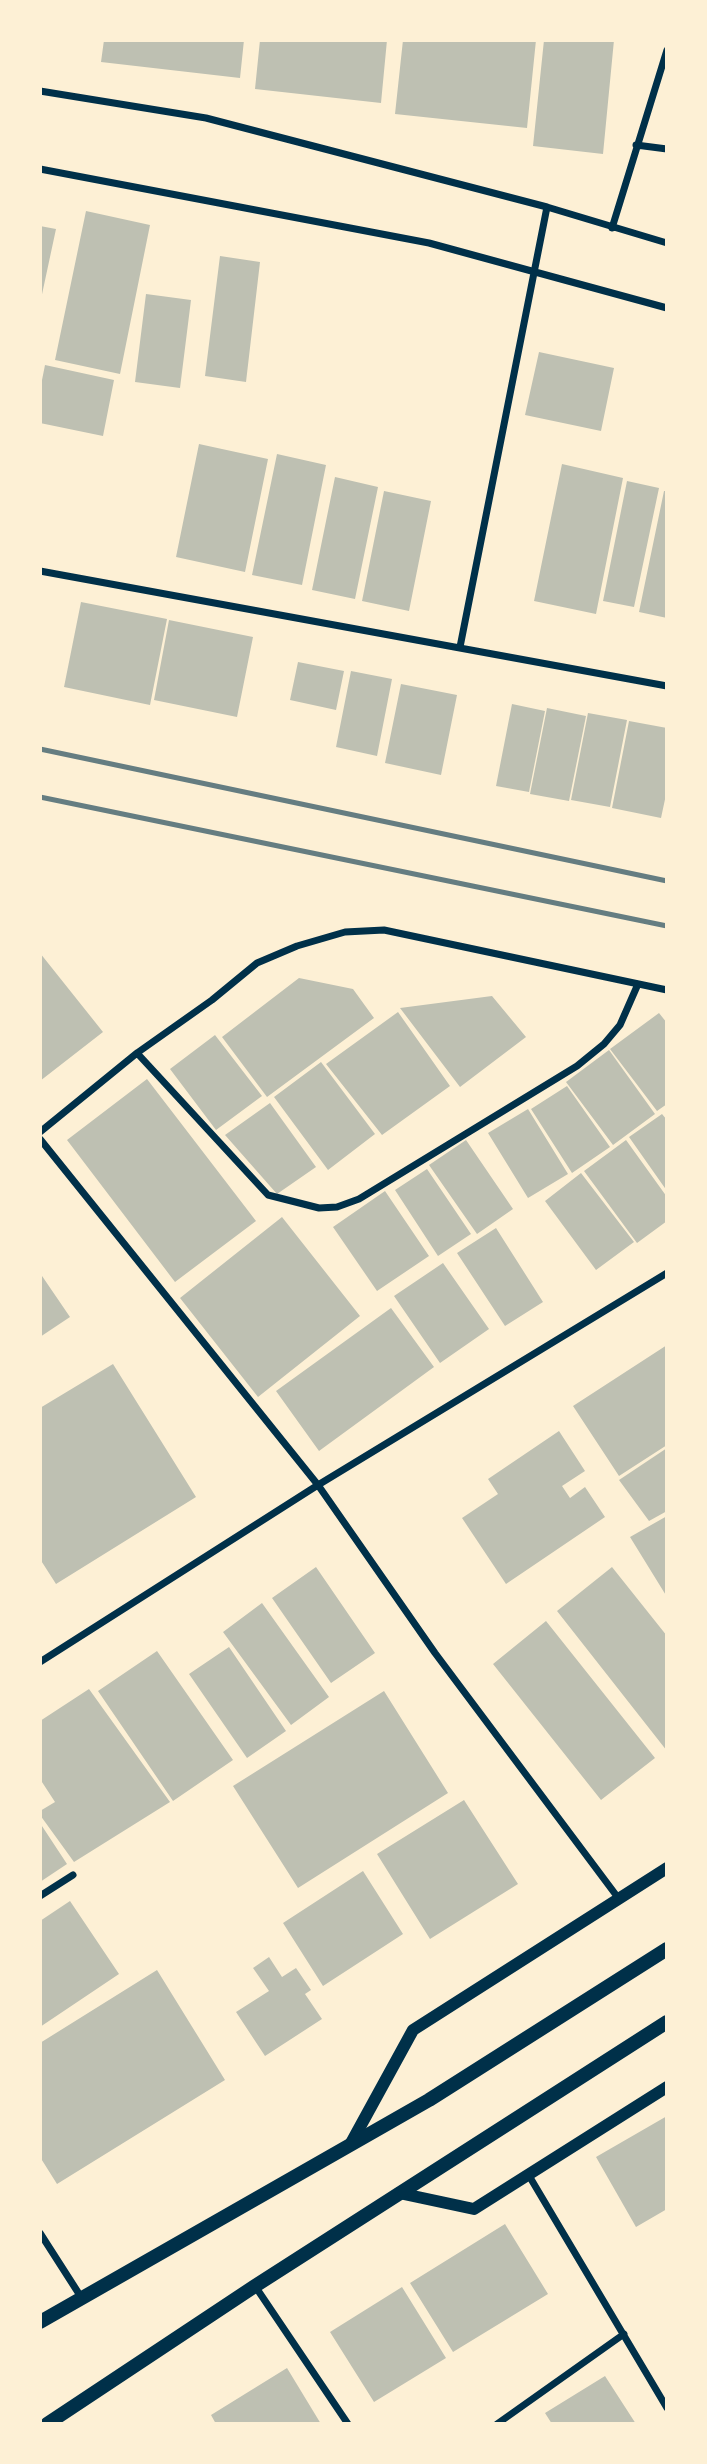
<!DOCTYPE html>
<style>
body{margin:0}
#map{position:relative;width:707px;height:2464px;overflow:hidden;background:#fdf0d5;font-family:"Noto Sans",sans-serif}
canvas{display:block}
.frame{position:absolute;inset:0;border:42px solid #fdf0d5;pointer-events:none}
</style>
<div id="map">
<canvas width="707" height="2464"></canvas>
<div class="frame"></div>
</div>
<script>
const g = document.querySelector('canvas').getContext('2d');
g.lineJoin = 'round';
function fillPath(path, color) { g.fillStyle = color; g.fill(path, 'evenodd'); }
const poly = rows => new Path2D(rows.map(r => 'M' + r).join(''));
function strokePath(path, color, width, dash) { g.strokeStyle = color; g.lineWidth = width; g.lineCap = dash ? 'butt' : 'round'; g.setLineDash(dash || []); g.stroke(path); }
const building = poly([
 [104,40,244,40,240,78,101,62],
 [260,40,387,40,381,103,255,89],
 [403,40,536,40,527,128,395,114],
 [544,40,614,40,603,154,533,146],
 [86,211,150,225,120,374,55,360],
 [40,226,56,229,41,299,40,299],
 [220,256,260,262,246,382,205,376],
 [146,294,191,300,180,388,135,382],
 [539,352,614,368,601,431,525,415],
 [45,365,114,380,103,436,40,423,40,390],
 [199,444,268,459,245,572,176,557],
 [277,454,326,465,302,585,252,575],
 [562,464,623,478,596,614,534,601],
 [335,477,378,487,355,599,312,590],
 [627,481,659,488,634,607,603,601],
 [384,491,431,501,409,611,362,601],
 [664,491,667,491,667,618,639,612],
 [81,602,167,619,150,705,64,687],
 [169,620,253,637,237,717,154,700],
 [298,662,344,671,336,710,290,700],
 [351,671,392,679,377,756,336,747],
 [401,684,457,695,441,775,385,763],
 [512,704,545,711,529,792,496,786],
 [547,708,586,716,569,801,530,794],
 [588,713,627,720,610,807,571,800],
 [629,721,667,728,667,790,661,818,612,808],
 [40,953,103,1032,40,1081],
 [299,978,353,989,374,1018,267,1097,222,1037],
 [492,996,526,1037,460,1087,400,1008],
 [398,1012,450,1086,382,1135,326,1064],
 [659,1013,667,1023,667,1104,657,1111,610,1049],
 [215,1035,262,1096,216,1130,170,1069],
 [609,1050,655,1114,613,1145,566,1082],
 [321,1062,375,1134,328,1170,274,1097],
 [147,1079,256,1221,175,1282,67,1140],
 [567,1086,610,1147,572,1173,531,1109],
 [270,1103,316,1167,277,1194,225,1135],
 [528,1109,568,1174,528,1198,488,1133],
 [662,1114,667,1120,667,1191,629,1137],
 [466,1140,513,1209,477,1234,429,1165],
 [626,1140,667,1197,667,1221,637,1243,584,1171],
 [427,1169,471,1234,438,1256,395,1190],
 [581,1173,634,1242,596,1270,545,1201],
 [385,1191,429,1256,377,1291,333,1227],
 [282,1217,360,1316,258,1397,180,1298],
 [496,1228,543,1302,505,1326,457,1253],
 [443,1263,489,1329,440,1363,394,1296],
 [40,1273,70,1317,40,1337],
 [391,1308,434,1367,319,1451,276,1391],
 [667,1345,667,1445,619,1476,573,1406],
 [113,1364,196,1497,56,1584,40,1559,40,1408],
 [559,1431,585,1471,562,1486,570,1498,585,1487,605,1517,506,1584,462,1518,498,1494,488,1479],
 [667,1448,667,1511,649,1521,619,1480],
 [667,1516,667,1597,630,1537],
 [316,1567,375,1653,331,1683,272,1598],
 [612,1567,667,1636,667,1751,557,1611],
 [262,1603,329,1697,291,1725,223,1632],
 [546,1621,655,1758,601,1800,493,1664],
 [229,1647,286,1731,247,1758,189,1674],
 [157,1651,233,1760,173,1801,98,1691],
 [89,1689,170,1802,74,1862,40,1815,40,1811,55,1802,40,1779,40,1721],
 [384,1691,448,1793,298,1888,233,1786],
 [464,1800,518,1884,430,1939,377,1854],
 [40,1823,67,1864,40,1882],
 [363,1871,403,1934,323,1986,283,1923],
 [70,1901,119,1974,40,2027,40,1921],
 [269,1957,282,1977,296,1968,311,1990,305,1994,322,2019,265,2056,236,2012,269,1991,253,1968],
 [157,1970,225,2080,57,2184,40,2157,40,2043],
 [667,2116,667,2209,636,2227,596,2157],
 [505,2224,548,2294,453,2352,410,2283],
 [402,2287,446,2358,374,2402,330,2332],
 [287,2368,321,2424,216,2424,211,2415],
 [605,2376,636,2424,552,2424,545,2413]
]);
const minor = poly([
 [40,91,206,118,547,207,667,243],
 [636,145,667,149],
 [40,169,429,243,667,308],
 [612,228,667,50],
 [40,571,667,686],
 [460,647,547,207],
 [137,1053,268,1195,319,1208,337,1207,359,1199,577,1066,604,1044,620,1025,638,984],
 [40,1132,137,1053,212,1000,257,963,297,946,345,932,384,930,667,990],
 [40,1139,318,1485,435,1653,619,1899],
 [40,1662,318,1485,667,1273],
 [40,1896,73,1875],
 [528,2174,667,2408],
 [40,2233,81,2297],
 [255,2286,348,2424],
 [497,2424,624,2334]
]);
const tertiary = poly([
 [350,2145,413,2030,667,1868],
 [399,2193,474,2209,667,2087]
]);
const secondary = poly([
 [40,2322,429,2100,667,1949],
 [47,2424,255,2286,667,2022]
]);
const rail = poly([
 [40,749,667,881],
 [40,797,667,926]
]);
fillPath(building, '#bec0b2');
strokePath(minor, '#003049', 7);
strokePath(tertiary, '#003049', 12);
strokePath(secondary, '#003049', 14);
strokePath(rail, '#657d81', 5);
</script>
